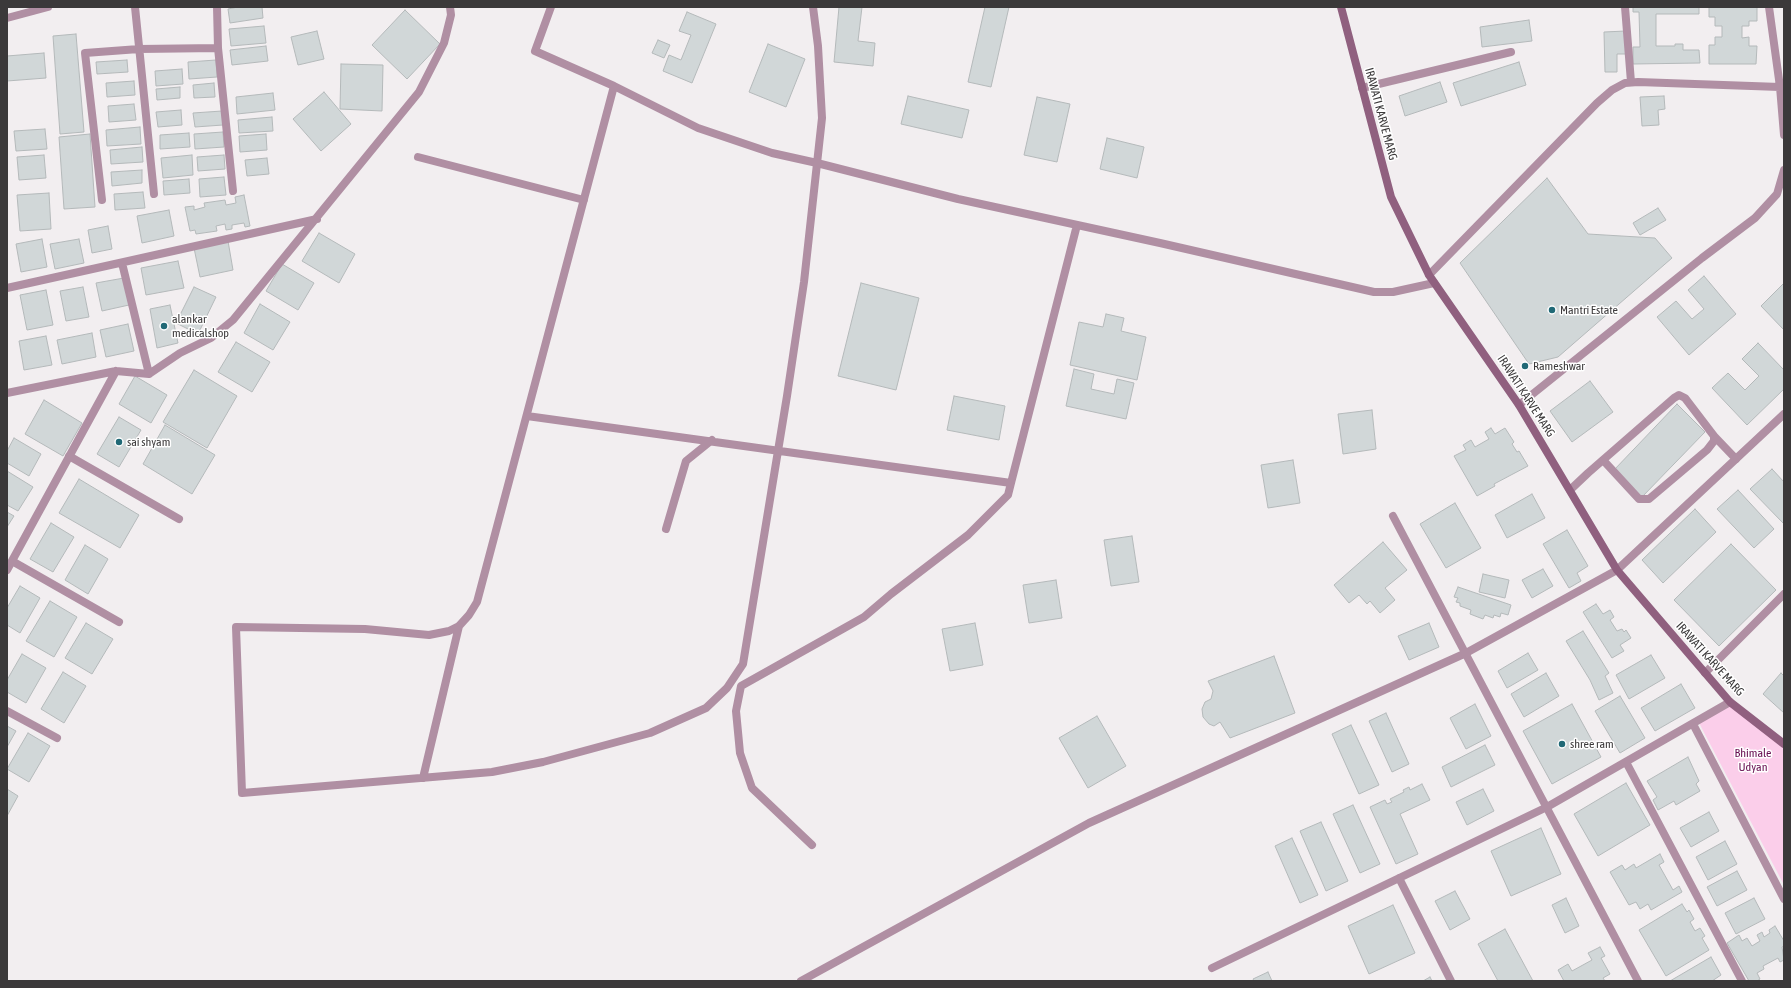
<!DOCTYPE html>
<style>
body{margin:0}
#map{position:relative;width:1791px;height:988px;overflow:hidden;background:#f2eef0;font-family:"Asap Condensed",sans-serif}
canvas{display:block}
.frame{position:absolute;inset:0;border:8px solid #3b393a;pointer-events:none}
</style>
<div id="map">
<canvas width="1791" height="988"></canvas>
<div class="frame"></div>
</div>
<script>
const g = document.querySelector('canvas').getContext('2d');
g.lineJoin = 'round';
function fillPath(path, color) { g.fillStyle = color; g.fill(path, 'evenodd'); }
const poly = rows => new Path2D(rows.map(r => 'M' + r).join(''));
function strokePath(path, color, width, dash) { g.strokeStyle = color; g.lineWidth = width; g.lineCap = dash ? 'butt' : 'round'; g.setLineDash(dash || []); g.stroke(path); }
function write(font, color, halo, rows, align = 'center') {
  g.font = font + ' "Asap Condensed",sans-serif'; g.lineWidth = 3; g.setLineDash([]); g.textBaseline = 'middle'; g.strokeStyle = halo; g.fillStyle = color; for (const [text, x, y, turn = 0] of rows) {
    g.save(); g.translate(x, y); g.rotate((+turn || 0) * Math.PI / 180); g.textAlign = isNaN(turn) ? turn : align; if (halo) g.strokeText(text, 0, 0); g.fillText(text, 0, 0); g.restore();
  }
}
const green = poly([
 [1726,704,1784,744,1784,885,1698,721]
]);
const building = poly([
 [238,7,262,7,263,18,230,23,228,9,238,7],
 [839,7,862,7,858,41,875,43,873,66,834,62,839,7],
 [985,7,1009,7,991,87,968,82,985,7],
 [1633,7,1699,7,1699,14,1656,14,1656,46,1675,46,1675,44,1683,44,1683,50,1699,50,1700,63,1633,64,1633,47,1640,47,1639,12,1633,12,1633,7],
 [1709,7,1757,7,1757,21,1749,21,1749,26,1742,26,1742,38,1749,37,1749,46,1757,46,1756,64,1709,64,1709,45,1715,45,1715,37,1722,37,1722,26,1715,26,1715,17,1709,17,1709,7],
 [405,10,440,44,407,79,372,45,405,10],
 [687,12,716,24,692,83,663,71,669,55,681,60,691,35,679,31,687,12],
 [1529,20,1532,41,1482,47,1480,27,1529,20],
 [264,26,266,43,231,46,229,29,264,26],
 [317,31,324,59,298,65,291,37,317,31],
 [1626,31,1626,54,1617,54,1617,72,1605,72,1604,32,1626,31],
 [76,34,84,132,60,134,53,36,76,34],
 [658,40,670,45,664,58,652,53,658,40],
 [768,44,805,59,786,107,749,92,768,44],
 [266,46,268,61,232,65,230,50,266,46],
 [44,53,46,78,7,81,7,56,44,53],
 [127,60,128,72,97,74,96,62,127,60],
 [216,60,217,77,189,79,188,62,216,60],
 [1519,62,1526,85,1461,106,1453,83,1519,62],
 [341,64,383,65,382,111,340,109,341,64],
 [182,69,183,84,156,86,155,71,182,69],
 [134,81,135,95,107,97,106,83,134,81],
 [1440,82,1447,102,1405,116,1399,96,1440,82],
 [214,83,215,97,194,98,193,85,214,83],
 [180,87,180,98,157,100,156,89,180,87],
 [324,92,351,124,321,151,293,119,324,92],
 [273,93,275,110,237,114,236,97,273,93],
 [908,96,969,110,962,138,901,124,908,96],
 [1664,96,1665,109,1658,110,1659,125,1642,126,1640,97,1664,96],
 [1037,97,1070,104,1057,162,1024,155,1037,97],
 [134,104,136,120,109,122,108,106,134,104],
 [181,110,182,125,158,127,156,112,181,110],
 [222,111,223,125,195,127,193,113,222,111],
 [272,117,273,131,239,133,238,120,272,117],
 [140,127,141,144,107,146,106,130,140,127],
 [45,129,47,149,16,151,14,131,45,129],
 [223,132,224,147,195,149,194,134,223,132],
 [189,133,190,147,160,149,160,135,189,133],
 [90,134,95,207,64,209,59,137,90,134],
 [266,134,267,150,240,152,239,136,266,134],
 [1107,138,1144,147,1137,178,1100,169,1107,138],
 [142,147,143,162,111,164,110,150,142,147],
 [44,155,46,178,19,180,17,157,44,155],
 [192,155,193,175,163,178,161,158,192,155],
 [224,155,225,169,198,171,197,157,224,155],
 [267,158,269,174,247,176,245,160,267,158],
 [142,170,142,183,112,186,111,172,142,170],
 [224,177,226,195,200,197,199,179,224,177],
 [1547,178,1588,234,1655,238,1672,258,1558,357,1529,364,1460,263,1547,178],
 [189,179,190,193,164,195,163,181,189,179],
 [143,192,145,208,115,210,114,194,143,192],
 [49,193,51,229,20,231,17,195,49,193],
 [244,195,250,226,245,227,244,223,232,225,232,229,226,230,225,224,216,226,217,231,196,234,195,230,190,231,185,207,194,206,194,210,205,207,204,203,225,200,226,205,236,203,235,197,244,195],
 [1658,208,1666,220,1640,235,1633,223,1658,208],
 [169,210,174,236,142,243,137,216,169,210],
 [108,226,112,249,92,253,88,230,108,226],
 [319,233,355,254,339,283,302,261,319,233],
 [42,239,47,267,21,272,16,244,42,239],
 [79,239,84,263,55,269,50,244,79,239],
 [228,241,233,270,200,277,194,248,228,241],
 [178,261,184,288,146,295,141,268,178,261],
 [282,264,314,283,298,310,266,291,282,264],
 [1704,276,1736,314,1689,355,1657,317,1676,301,1692,319,1704,309,1688,290,1704,276],
 [124,278,129,305,102,311,96,283,124,278],
 [861,283,919,298,896,390,838,376,861,283],
 [1784,283,1784,330,1761,306,1784,283],
 [83,287,89,317,66,321,60,291,83,287],
 [194,287,216,297,198,334,176,323,194,287],
 [46,290,53,325,27,330,20,295,46,290],
 [260,304,290,322,273,350,244,333,260,304],
 [170,305,178,343,157,348,150,309,170,305],
 [1106,314,1124,318,1121,331,1146,337,1137,380,1070,365,1079,322,1103,327,1106,314],
 [128,324,134,351,106,357,100,330,128,324],
 [92,333,96,357,62,364,57,340,92,333],
 [46,336,52,365,24,370,19,341,46,336],
 [236,342,270,362,252,392,218,372,236,342],
 [1758,343,1784,370,1784,389,1747,425,1712,388,1728,373,1745,390,1759,376,1742,359,1758,343],
 [1074,369,1094,374,1091,389,1114,394,1117,379,1134,383,1126,419,1066,406,1074,369],
 [194,370,237,396,207,448,163,422,194,370],
 [135,376,167,395,151,423,119,404,135,376],
 [1590,381,1613,412,1572,442,1550,411,1590,381],
 [954,396,1005,406,999,440,947,430,954,396],
 [44,400,82,423,63,456,25,434,44,400],
 [1677,404,1705,432,1642,497,1614,470,1677,404],
 [1372,410,1376,449,1343,454,1338,414,1372,410],
 [119,417,141,430,119,467,97,454,119,417],
 [165,425,215,455,192,494,143,464,165,425],
 [1491,428,1495,434,1505,428,1514,442,1512,444,1517,452,1519,451,1528,466,1494,484,1495,486,1477,496,1454,456,1466,450,1463,445,1471,440,1475,447,1489,439,1485,432,1491,428],
 [14,438,41,454,29,476,7,463,7,451,14,438],
 [1293,460,1300,503,1268,508,1261,465,1293,460],
 [1772,469,1784,482,1784,522,1783,523,1750,489,1772,469],
 [7,471,33,487,18,511,7,505,7,471],
 [79,479,139,515,120,548,59,513,79,479],
 [1738,490,1774,529,1754,548,1717,509,1738,490],
 [1532,494,1545,518,1507,538,1495,515,1532,494],
 [1455,503,1481,548,1446,568,1420,524,1455,503],
 [1695,509,1716,532,1663,583,1642,560,1695,509],
 [7,512,14,516,7,527,7,512],
 [51,523,74,537,53,572,30,559,51,523],
 [1567,530,1588,566,1577,573,1581,581,1569,588,1543,544,1567,530],
 [1132,536,1139,582,1111,586,1104,540,1132,536],
 [1383,542,1407,570,1385,588,1395,600,1380,613,1370,601,1367,604,1359,595,1349,603,1334,585,1383,542],
 [1731,544,1776,590,1719,646,1674,600,1731,544],
 [85,545,108,559,88,594,65,580,85,545],
 [1543,569,1553,586,1532,598,1522,580,1543,569],
 [1483,574,1509,580,1505,598,1479,592,1483,574],
 [1056,580,1062,618,1029,623,1023,585,1056,580],
 [20,586,40,598,20,633,7,625,7,608,20,586],
 [1458,587,1511,605,1508,615,1501,613,1500,617,1494,615,1493,618,1485,615,1483,619,1470,614,1471,610,1460,606,1460,603,1456,602,1458,598,1454,597,1458,587],
 [50,601,77,617,54,657,26,641,50,601],
 [1596,604,1603,614,1610,610,1614,617,1610,620,1617,631,1622,629,1624,632,1626,630,1631,638,1620,645,1624,651,1612,658,1583,612,1596,604],
 [86,623,113,639,92,674,65,658,86,623],
 [975,623,983,665,950,671,942,629,975,623],
 [1429,623,1439,647,1409,660,1398,636,1429,623],
 [1583,631,1609,673,1605,676,1613,693,1599,700,1590,680,1566,641,1583,631],
 [1528,653,1538,670,1507,688,1498,671,1528,653],
 [22,654,46,668,26,703,7,692,7,680,22,654],
 [1651,655,1665,678,1629,699,1616,675,1651,655],
 [1274,656,1295,713,1230,738,1220,722,1214,726,1209,724,1203,717,1202,709,1205,702,1211,699,1213,691,1208,681,1274,656],
 [63,672,86,686,64,723,41,709,63,672],
 [1546,673,1559,696,1524,717,1511,694,1546,673],
 [1781,673,1784,676,1784,713,1763,694,1781,673],
 [1681,684,1695,708,1655,731,1641,708,1681,684],
 [1620,696,1645,738,1620,753,1595,711,1620,696],
 [1475,704,1491,736,1466,749,1450,718,1475,704],
 [1572,704,1601,757,1552,784,1523,731,1572,704],
 [1386,713,1409,764,1392,772,1369,721,1386,713],
 [1097,716,1126,766,1088,788,1059,738,1097,716],
 [1351,725,1379,785,1359,794,1332,734,1351,725],
 [7,726,16,731,7,747,7,726],
 [28,733,50,746,29,782,7,769,28,733],
 [1485,745,1495,765,1451,787,1442,767,1485,745],
 [1688,757,1699,781,1696,784,1700,791,1676,805,1674,801,1658,810,1653,800,1657,797,1647,781,1688,757],
 [1626,783,1650,825,1598,856,1574,814,1626,783],
 [1422,784,1430,800,1400,814,1418,854,1396,864,1370,807,1385,800,1387,804,1392,802,1390,799,1404,792,1403,790,1409,787,1410,790,1422,784],
 [7,789,18,796,7,816,7,789],
 [1483,789,1494,811,1467,825,1456,802,1483,789],
 [1353,805,1380,864,1360,873,1333,814,1353,805],
 [1709,812,1719,831,1691,847,1680,828,1709,812],
 [1321,822,1348,881,1326,891,1300,831,1321,822],
 [1541,828,1561,874,1511,896,1491,851,1541,828],
 [1292,838,1318,895,1300,903,1275,846,1292,838],
 [1725,841,1737,864,1708,880,1696,857,1725,841],
 [1660,854,1664,862,1659,865,1673,890,1679,886,1682,892,1651,910,1648,904,1640,909,1636,902,1629,905,1610,872,1622,865,1625,870,1634,864,1636,868,1660,854],
 [1737,871,1747,890,1717,906,1707,887,1737,871],
 [1455,891,1470,919,1450,930,1435,901,1455,891],
 [1566,898,1579,926,1565,933,1552,905,1566,898],
 [1754,898,1765,919,1736,934,1725,913,1754,898],
 [1682,904,1687,912,1689,910,1694,919,1690,922,1695,931,1700,928,1705,936,1702,938,1709,950,1666,976,1639,930,1682,904],
 [1393,905,1415,953,1369,974,1348,926,1393,905],
 [1775,926,1784,941,1784,946,1782,947,1784,960,1780,962,1778,958,1763,966,1764,969,1757,973,1760,979,1757,981,1749,981,1727,943,1739,935,1742,941,1747,938,1752,946,1760,941,1757,935,1762,932,1764,937,1770,933,1769,930,1775,926],
 [1505,929,1533,981,1498,981,1478,944,1505,929],
 [1600,947,1605,956,1601,958,1610,974,1603,978,1605,981,1564,981,1558,970,1568,964,1572,971,1592,960,1588,953,1600,947],
 [1711,957,1721,975,1712,981,1670,981,1711,957],
 [1268,972,1272,981,1254,981,1253,979,1268,972],
 [1430,977,1432,981,1423,981,1430,977]
]);
const service = poly([
 [551,7,535,51,614,86,698,128,772,153,817,163,958,199,1160,243,1374,292,1393,292,1434,283],
 [614,86,477,602,469,615,459,626,449,631,429,635,365,629,236,627,242,793,492,772,543,762,650,733,706,708,727,688,743,664,787,396,804,282,822,118,818,46,813,7],
 [1362,88,1511,52],
 [418,157,584,200],
 [527,416,1011,483,1077,225],
 [1714,436,1736,459],
 [1570,490,1588,473,1674,398,1679,395,1685,398,1714,436,1714,441,1707,450,1649,499,1639,499,1603,460],
 [666,529,686,461,712,440],
 [423,778,459,626],
 [812,845,752,788,740,753,736,711,741,686,864,617,891,594,968,535,1008,495,1011,483]
]);
const minor = poly([
 [135,7,154,194],
 [217,7,218,48,233,191],
 [1625,7,1631,82],
 [1769,7,1780,87,1784,135],
 [7,18,48,7],
 [102,200,85,53,139,49,218,48],
 [122,263,149,374],
 [1429,275,1597,103,1612,90,1625,83,1638,82,1780,87],
 [7,288,317,219],
 [7,393,116,371,149,374,180,353,211,338,233,320,419,92,444,43,451,15,450,7],
 [1519,405,1702,258,1755,218,1777,194,1784,170],
 [69,456,179,519],
 [1393,516,1638,981],
 [12,561,119,622],
 [7,570,116,371],
 [1705,673,1784,594],
 [7,711,57,738],
 [1693,724,1784,899],
 [1626,762,1742,981],
 [1399,878,1451,981],
 [1212,968,1547,807,1730,702],
 [801,981,1089,823,1466,653,1617,570,1784,414]
]);
const secondary = poly([
 [1341,7,1391,197,1429,275,1519,405,1617,570,1730,702,1784,744]
]);
const markers = [
 [1552,310,4,"#206976"],
 [164,326,4,"#206976"],
 [1525,366,4,"#206976"],
 [119,442,4,"#206976"],
 [1562,744,4,"#206976"]
];
const streetNames = [
 ["IRAWATI KARVE MARG",1381,114,75],
 ["IRAWATI KARVE MARG",1526,396,57],
 ["IRAWATI KARVE MARG",1710,659,48]
];
const poiNames = [
 ["Mantri Estate",1560,310],
 ["alankar",172,319],
 ["medicalshop",172,333],
 ["Rameshwar",1533,366],
 ["sai shyam",127,442],
 ["shree ram",1570,744]
];
const parkNames = [
 ["Bhimale",1753,753],
 ["Udyan",1753,767]
];
fillPath(green, '#fbceea');
fillPath(building, '#d1d7d8');
strokePath(building, '#b4b9ba', 1);
strokePath(service, '#b08fa3', 8);
strokePath(minor, '#b08fa3', 8);
strokePath(secondary, '#90607f', 8);
for (const [x, y, r, color] of markers) { const dot = new Path2D(); dot.arc(x, y, r, 0, 2 * Math.PI); g.fillStyle = color; g.fill(dot); strokePath(dot, '#fff', 1.5); }
write('12px', '#3b393a', '#fff', streetNames);
write('12px', '#3b393a', '#fff', poiNames, 'left');
write('12px', '#670e51', '#fff', parkNames);
</script>
